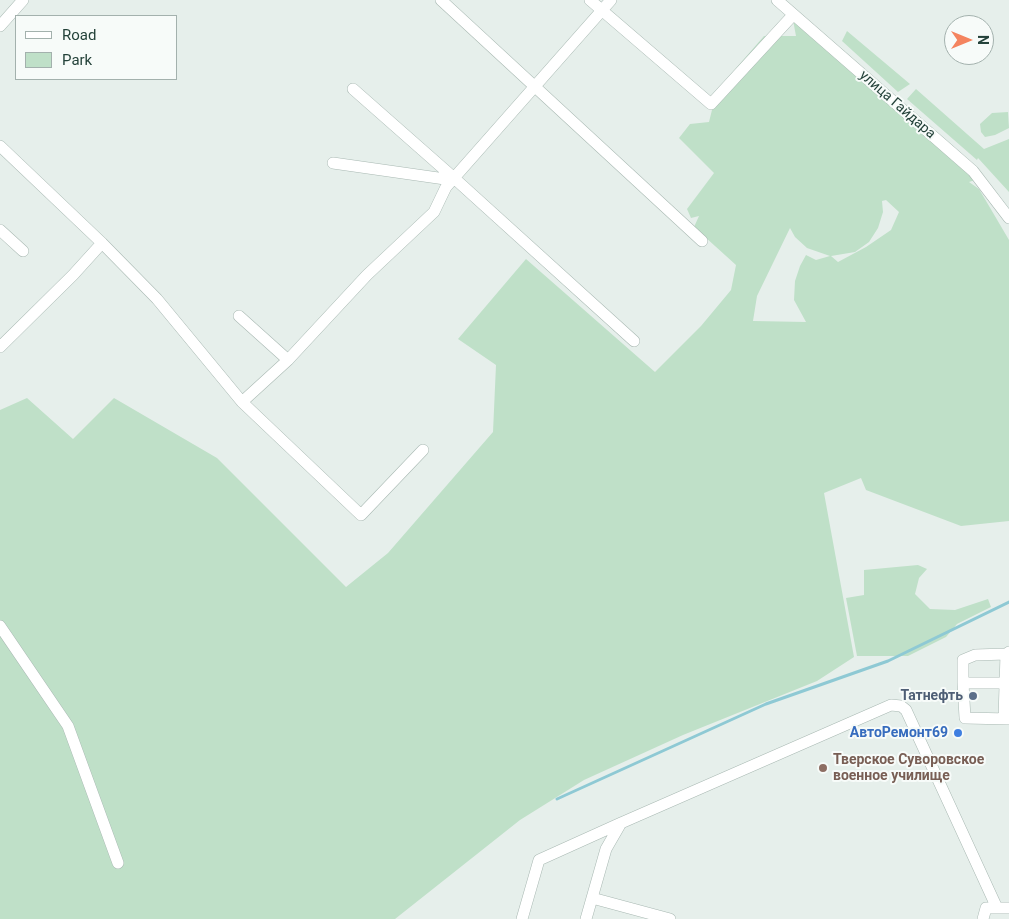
<!DOCTYPE html>
<meta charset="utf-8">
<style>
body{margin:0}
#map{position:relative;width:1009px;height:919px;overflow:hidden;background:#e6efeb;font-family:Roboto,sans-serif}
canvas{display:block}
.legend{position:absolute;left:15px;top:15px;width:162px;height:65px;box-sizing:border-box;background:#f7fbf9;border:1px solid #a3b1ad;margin:0;padding:6px 9px;list-style:none;font-size:15px;color:#24423a}
.legend li{display:flex;align-items:center;gap:10px;height:25px}
.legend b{width:25px;border:1px solid #a3b1ad}
.north{position:absolute;left:944px;top:15px;width:50px;height:50px;box-sizing:border-box;background:#f7fbf9;border:1px solid #a3b1ad;border-radius:50%;rotate:90deg;font-size:14px;font-weight:700;line-height:20px;text-align:center;color:#24423a}
.north::after{content:'';display:block;margin:auto;width:18px;height:22px;background:#f4845f;clip-path:polygon(50% 0,100% 100%,50% 72%,0 100%)}
</style>
<div id="map">
<canvas width="1009" height="919"></canvas>
<ul class="legend">
<li><b style="height:6px;background:#fff"></b>Road</li>
<li><b style="height:14px;background:#bfe0c8"></b>Park</li>
</ul>
<div class="north">N</div>
</div>
<script>
const g = document.querySelector('canvas').getContext('2d');
g.lineJoin = 'round';
function fillPath(path, color) { g.fillStyle = color; g.fill(path, 'evenodd'); }
const poly = rows => new Path2D(rows.map(r => 'M' + r).join(''));
function strokePath(path, color, width, dash) { g.strokeStyle = color; g.lineWidth = width; g.lineCap = dash ? 'butt' : 'round'; g.setLineDash(dash || []); g.stroke(path); }
function write(font, color, halo, rows, align = 'center') {
  g.font = font + ' Roboto,sans-serif'; g.lineWidth = 4; g.setLineDash([]); g.textBaseline = 'middle'; g.strokeStyle = halo; g.fillStyle = color; for (const [text, x, y, turn = 0] of rows) {
    g.save(); g.translate(x, y); g.rotate((+turn || 0) * Math.PI / 180); g.textAlign = isNaN(turn) ? turn : align; if (halo) g.strokeText(text, 0, 0); g.fillText(text, 0, 0); g.restore();
  }
}
const green = poly([
 [793,20,975,180,969,182,979,189,1009,240,1009,521,961,526,866,490,861,478,824,493,854,657,817,681,683,735,584,780,520,820,395,919,0,919,0,410,27,398,73,439,114,398,217,458,346,587,388,553,493,432,496,365,458,339,526,259,655,372,701,326,731,290,736,265,694,227,699,216,691,218,687,209,714,173,679,138,690,124,709,122,717,90,764,36,796,36],
 [886,200,899,212,891,230,866,247,838,262,831,256,855,252,869,242,878,228,883,212,882,201],
 [790,228,795,237,807,248,830,256,816,260,806,255,800,266,795,281,794,300,806,322,753,321,757,296],
 [847,31,910,84,898,92,842,41],
 [916,89,984,149,1009,139,1009,192,978,158,977,160,907,99],
 [1008,112,1009,128,995,135,985,137,981,132,980,124,992,113],
 [918,565,927,569,919,578,915,594,930,609,955,610,988,599,991,607,957,624,946,637,908,656,857,656,846,598,864,595,864,570]
]);
const stream = poly([
 [557,799,766,704,888,661,1009,602]
]);
const minor = poly([
 [441,0,702,241],
 [590,0,711,104,793,15],
 [777,0,973,171,1009,218],
 [0,26,23,0],
 [353,89,454,178,634,341],
 [0,146,102,243,73,275,0,347],
 [333,163,452,180],
 [0,230,23,251],
 [102,243,157,299,242,402,288,360],
 [239,316,288,360,367,275,434,212,446,187,611,0],
 [242,402,361,515,423,450],
 [0,626,68,726,118,863],
 [963,683,965,718,1009,719],
 [1005,683,963,683,963,660,975,655,1006,654],
 [1004,718,1006,654,1009,652],
 [592,898,670,919],
 [522,919,539,860,621,823],
 [586,919,606,849,621,823,891,705,901,706,906,710,997,908],
 [983,919,986,908,1009,908]
]);
const markers = [
 [973,696,5,"#5c6f8a"],
 [958,733,5,"#3f7fe0"],
 [823,768,5,"#8d6e63"]
];
const streetNames = [
 ["улица Гайдара",897,105,41]
];
const serviceNames = [
 ["Татнефть",963,696]
];
const shopNames = [
 ["АвтоРемонт69",948,733]
];
const educationNames = [
 ["Тверское Суворовское",833,760],
 ["военное училище",833,776]
];
fillPath(green, '#bfe0c8');
strokePath(stream, '#8ec9d4', 3);
strokePath(minor, '#a8b8b2', 12);
strokePath(minor, '#fff', 11);
for (const [x, y, r, color] of markers) { const dot = new Path2D(); dot.arc(x, y, r, 0, 2 * Math.PI); g.fillStyle = color; g.fill(dot); strokePath(dot, '#f7fbf9', 2); }
write('14px', '#24423a', '#f7fbf9', streetNames);
write('bold 14px', '#4e5e75', '#f7fbf9', serviceNames, 'right');
write('bold 14px', '#366cbe', '#f7fbf9', shopNames, 'right');
write('bold 14px', '#785e54', '#f7fbf9', educationNames, 'left');
</script>
